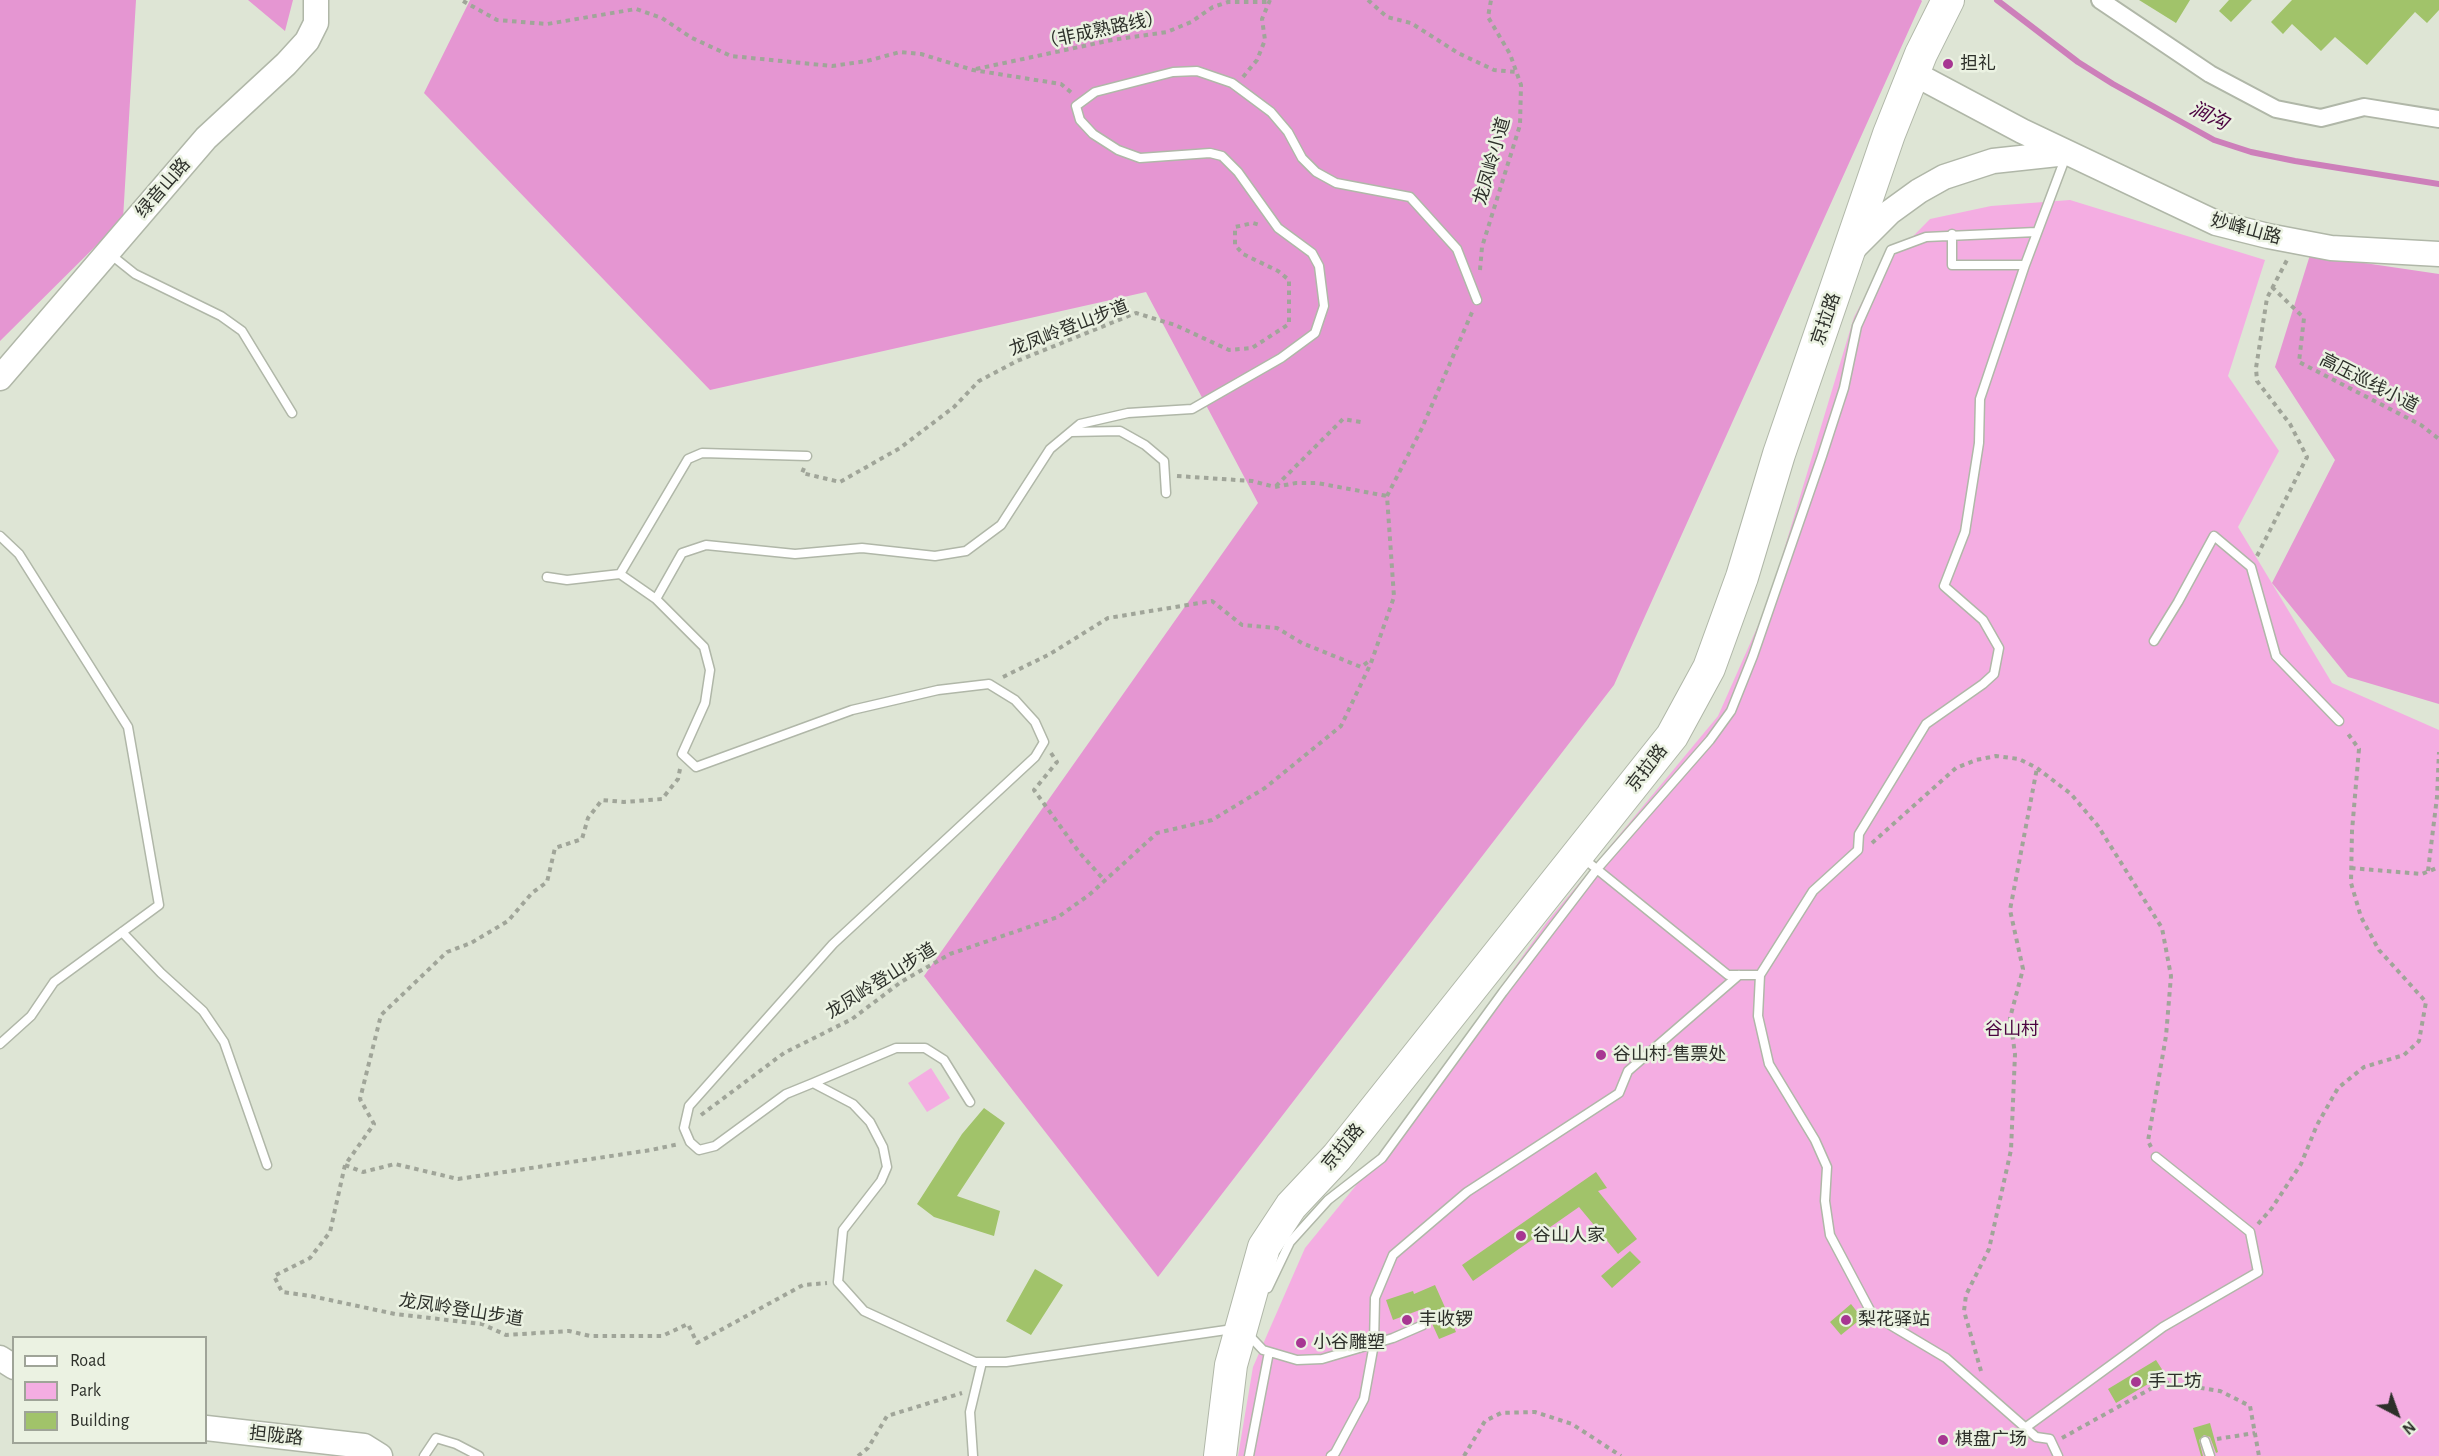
<!DOCTYPE html>
<meta charset="utf-8">
<style>
body{margin:0}
#map{position:relative;width:2439px;height:1456px;overflow:hidden;background:#dee5d5;font-family:"Alegreya Sans",sans-serif}
canvas{display:block}
.legend{position:absolute;left:12px;top:1336px;width:195px;height:108px;box-sizing:border-box;background:#ebf2e2;border:2px solid #9fa498;margin:0;padding:8px 10px;list-style:none;font-size:18px;color:#2d302a}
.legend li{display:flex;align-items:center;gap:12px;height:30px}
.legend b{width:30px;border:2px solid #9fa498}
.north{position:absolute;left:2367px;top:1384px;width:60px;height:60px;-webkit-text-stroke:4px #ebf2e2;paint-order:stroke;rotate:139deg;font-size:16px;font-weight:700;line-height:24px;text-align:center;color:#2d302a}
.north::after{content:'';display:block;margin:auto;width:21px;height:27px;background:#2d302a;clip-path:polygon(50% 0,100% 100%,50% 72%,0 100%)}
</style>
<div id="map">
<canvas width="2439" height="1456"></canvas>
<ul class="legend">
<li><b style="height:8px;background:#fff"></b>Road</li>
<li><b style="height:16px;background:#f4ade2"></b>Park</li>
<li><b style="height:16px;background:#a1c36a"></b>Building</li>
</ul>
<div class="north">N</div>
</div>
<script>
const g = document.querySelector('canvas').getContext('2d');
g.lineJoin = 'round';
function fillPath(path, color) { g.fillStyle = color; g.fill(path, 'evenodd'); }
const poly = rows => new Path2D(rows.map(r => 'M' + r).join(''));
function strokePath(path, color, width, dash) { g.strokeStyle = color; g.lineWidth = width; g.lineCap = dash ? 'butt' : 'round'; g.setLineDash(dash || []); g.stroke(path); }
function write(font, color, halo, rows, align = 'center') {
  g.font = font + ' "Alegreya Sans","Noto Sans SC",sans-serif'; g.lineWidth = 5; g.setLineDash([]); g.textBaseline = 'middle'; g.strokeStyle = halo; g.fillStyle = color; for (const [text, x, y, turn = 0] of rows) {
    g.save(); g.translate(x, y); g.rotate((+turn || 0) * Math.PI / 180); g.textAlign = isNaN(turn) ? turn : align; if (halo) g.strokeText(text, 0, 0); g.fillText(text, 0, 0); g.restore();
  }
}
const green = poly([
 [2070,200,2265,260,2228,376,2279,451,2238,527,2332,683,2439,730,2439,1456,1238,1456,1253,1367,1305,1248,1380,1156,1547,922,1718,716,1768,603,1854,317,1878,272,1930,219,1991,206],
 [931,1068,950,1098,927,1112,908,1083]
]);
const forest = poly([
 [0,0,136,0,123,219,0,341],
 [248,0,293,0,285,31],
 [470,0,1921,0,1922,1,1614,685,1158,1277,924,976,1258,503,1146,292,710,390,424,93],
 [2310,255,2439,274,2439,704,2348,677,2272,583,2335,460,2275,367]
]);
const stream = poly([
 [1997,0,2078,62,2113,84,2214,140,2251,152,2295,161,2439,184]
]);
const building = poly([
 [2139,0,2190,0,2176,23],
 [2229,0,2252,0,2231,22,2219,11],
 [2292,0,2439,0,2439,10,2427,23,2415,12,2367,65,2335,37,2321,51,2292,24,2283,34,2271,22],
 [984,1108,1005,1123,957,1196,1000,1211,994,1236,934,1217,917,1204,962,1134],
 [1596,1172,1607,1188,1598,1191,1637,1239,1618,1254,1579,1207,1473,1281,1462,1265],
 [1630,1251,1641,1262,1612,1288,1601,1276],
 [1035,1269,1063,1285,1031,1335,1006,1321],
 [1435,1285,1456,1332,1439,1339,1425,1308,1393,1320,1386,1300,1413,1291,1414,1294],
 [1851,1304,1862,1318,1841,1335,1830,1322],
 [2156,1360,2165,1374,2116,1403,2108,1389],
 [2210,1423,2218,1452,2216,1453,2210,1437,2204,1435,2199,1440,2203,1456,2201,1456,2193,1428]
]);
const path = poly([
 [1368,0,1387,17,1411,23,1458,53,1494,70,1516,72],
 [463,1,497,20,547,24,636,9,662,18,692,38,731,56,832,66,867,61,900,52,921,54,973,70,1061,84,1073,94],
 [976,69,1112,40,1167,32,1191,22,1213,7,1228,2,1268,2],
 [1243,77,1257,60,1265,40,1262,19,1270,0],
 [1480,270,1482,247,1520,125,1521,85,1510,54,1488,17,1491,0],
 [2272,287,2304,318,2299,362,2421,425,2439,439],
 [804,468,802,473,840,482,900,448,954,407,979,381,1017,361,1136,313,1175,325,1229,350,1252,348,1289,324,1289,280,1278,271,1243,254,1235,245,1235,227,1253,223,1260,225],
 [1177,476,1252,481,1275,487,1296,483,1317,483,1387,496],
 [1276,486,1343,419,1361,422],
 [2257,556,2307,457,2290,424,2257,381,2256,368,2267,298,2287,260],
 [1003,677,1050,654,1108,618,1212,601,1242,625,1277,628,1302,643,1361,667,1372,659],
 [1051,753,1057,762,1034,790,1079,852,1105,881],
 [680,769,678,779,662,799,624,802,602,800,588,818,582,839,555,848,547,882,532,893,508,921,471,943,447,952,381,1015,360,1099,374,1124,345,1165,330,1232,310,1258,274,1276,282,1292,311,1296,395,1314,482,1324,506,1335,569,1331,590,1336,662,1336,688,1324,697,1343,803,1285,827,1283],
 [1872,843,1956,768,1976,760,1996,756,2019,759,2037,768,2071,794,2098,826,2162,928,2171,976,2166,1036,2148,1141,2151,1147],
 [2351,868,2422,874,2439,867],
 [2428,871,2437,797,2439,752],
 [701,1115,784,1053,852,1019,901,982,950,954,1058,917,1089,895,1157,833,1212,820,1265,788,1341,726,1371,663,1394,597,1387,496,1422,428,1473,310],
 [345,1165,363,1172,395,1164,458,1179,651,1150,679,1144],
 [2258,1224,2272,1208,2301,1164,2317,1125,2338,1088,2364,1067,2404,1055,2419,1041,2426,1002,2379,950,2361,917,2351,883,2352,831,2359,749,2346,731],
 [1981,1371,1964,1311,1966,1295,1989,1249,2011,1150,2015,1054,2010,1018,2023,969,2010,910,2037,768],
 [2062,1438,2163,1382,2220,1391,2250,1406,2259,1456],
 [2217,1439,2255,1433],
 [858,1456,868,1448,887,1416,962,1393],
 [1464,1456,1485,1421,1501,1413,1535,1412,1572,1424,1621,1456]
]);
const lane = poly([
 [110,254,135,274,221,316,242,331,292,413],
 [2025,265,2066,156],
 [1071,432,1120,431,1145,445,1164,461,1166,493],
 [0,536,19,554,128,727,159,905,54,982,31,1016,0,1044],
 [620,574,688,459,702,453,807,456],
 [547,577,567,580,620,574,656,599],
 [2154,641,2178,602,2214,536,2251,567,2276,656,2339,721],
 [1583,858,1728,975,1760,975,1813,891,1858,850,1859,834,1926,724,1983,684,1994,674,1999,648,1983,620,1944,586,1965,532,1979,443,1980,399,2025,265,1952,265,1952,234],
 [122,932,161,973,203,1011,224,1042,267,1165],
 [1760,975,1758,1016,1769,1064,1815,1140,1827,1167,1825,1201,1830,1235,1872,1314,1946,1358,2036,1437,2050,1439,2058,1456],
 [813,1083,896,1048,925,1048,944,1060,970,1102],
 [1268,1288,1290,1242,1328,1200,1382,1158,1503,992,1597,869,1710,740,1731,711,1753,656,1822,456,1844,388,1857,326,1891,250,1926,237,2036,232],
 [1233,1329,1006,1362,975,1362,864,1311,838,1282,843,1230,881,1181,887,1167,883,1147,870,1122,853,1104,813,1083,786,1094,715,1146,699,1150,690,1142,684,1128,689,1106,833,944,1035,757,1044,742,1035,722,1015,700,989,684,938,690,852,710,696,767,682,754,705,703,710,670,704,647,656,599,682,553,706,545,795,554,862,548,935,556,966,551,1001,525,1050,449,1080,424,1128,413,1192,409,1281,358,1315,333,1324,306,1319,266,1312,253,1278,228,1238,172,1222,156,1210,153,1140,158,1118,150,1093,134,1080,120,1076,106,1095,92,1173,72,1197,71,1232,83,1271,112,1288,132,1302,158,1316,172,1336,183,1410,197,1457,249,1477,300],
 [1246,1332,1263,1350,1297,1360,1322,1359,1393,1338,1423,1325],
 [2025,1428,2163,1327,2258,1272,2250,1232,2156,1157],
 [2205,1441,2210,1456],
 [424,1456,436,1438,456,1444,479,1456],
 [973,1456,970,1412,982,1362],
 [1249,1456,1269,1352],
 [1331,1456,1335,1453,1364,1399,1374,1344,1375,1298,1393,1255,1467,1192,1619,1093,1628,1071,1739,975]
]);
const street = poly([
 [2100,0,2210,74,2276,109,2321,118,2364,107,2439,119]
]);
const secondary = poly([
 [1913,73,2022,131,2216,223,2268,236,2331,248,2439,254],
 [1852,250,1890,212,1919,191,1944,177,1993,161,2067,153],
 [0,378,206,138,286,64,307,41,316,23,316,0],
 [0,1358,14,1367],
 [206,1428,364,1446,380,1456]
]);
const highway = poly([
 [1220,1456,1231,1365,1264,1247,1291,1206,1337,1157,1672,736,1709,668,1742,577,1779,454,1889,134,1921,54,1948,0]
]);
const markers = [
 [1948,64,6,"#a73692"],
 [1601,1055,6,"#a73692"],
 [1521,1236,6,"#a73692"],
 [1407,1320,6,"#a73692"],
 [1846,1320,6,"#a73692"],
 [1301,1343,6,"#a73692"],
 [2136,1382,6,"#a73692"],
 [1943,1440,6,"#a73692"]
];
const streetNames = [
 ["（非成熟路线）",1102,30,-12],
 ["龙凤岭小道",1492,161,-74],
 ["绿音山路",163,188,-49],
 ["妙峰山路",2246,229,15],
 ["京拉路",1826,319,-71],
 ["龙凤岭登山步道",1069,328,-21],
 ["高压巡线小道",2369,383,27],
 ["京拉路",1647,768,-52],
 ["龙凤岭登山步道",881,981,-32],
 ["京拉路",1343,1147,-50],
 ["龙凤岭登山步道",461,1310,9],
 ["担陇路",276,1436,6]
];
const poiNames = [
 ["担礼",1960,64],
 ["谷山村-售票处",1613,1055],
 ["谷山人家",1533,1236],
 ["丰收锣",1419,1320],
 ["梨花驿站",1858,1320],
 ["小谷雕塑",1313,1343],
 ["手工坊",2148,1382],
 ["棋盘广场",1955,1440]
];
const parkNames = [
 ["谷山村",2012,1030]
];
const waterNames = [
 ["涧沟",2209,116,26]
];
fillPath(green, '#f4ade2');
fillPath(forest, '#e596d2');
strokePath(stream, '#cd7fba', 6);
fillPath(building, '#a1c36a');
strokePath(lane, '#b0b7a8', 11);
strokePath(street, '#b0b7a8', 20);
strokePath(secondary, '#b0b7a8', 27);
strokePath(highway, '#b0b7a8', 34);
strokePath(path, '#a0a599', 4, [4.5, 4.5]);
strokePath(lane, '#fff', 8);
strokePath(street, '#fff', 16);
strokePath(secondary, '#fff', 24);
strokePath(highway, '#fff', 32);
for (const [x, y, r, color] of markers) { const dot = new Path2D(); dot.arc(x, y, r, 0, 2 * Math.PI); g.fillStyle = color; g.fill(dot); strokePath(dot, '#ebf2e2', 2); }
write('18px', '#2d302a', '#ebf2e2', streetNames);
write('18px', '#2d302a', '#ebf2e2', poiNames, 'left');
write('18px', '#4b0340', '#ebf2e2', parkNames);
write('italic 20px', '#4b0340', '#ebf2e2', waterNames);
</script>
